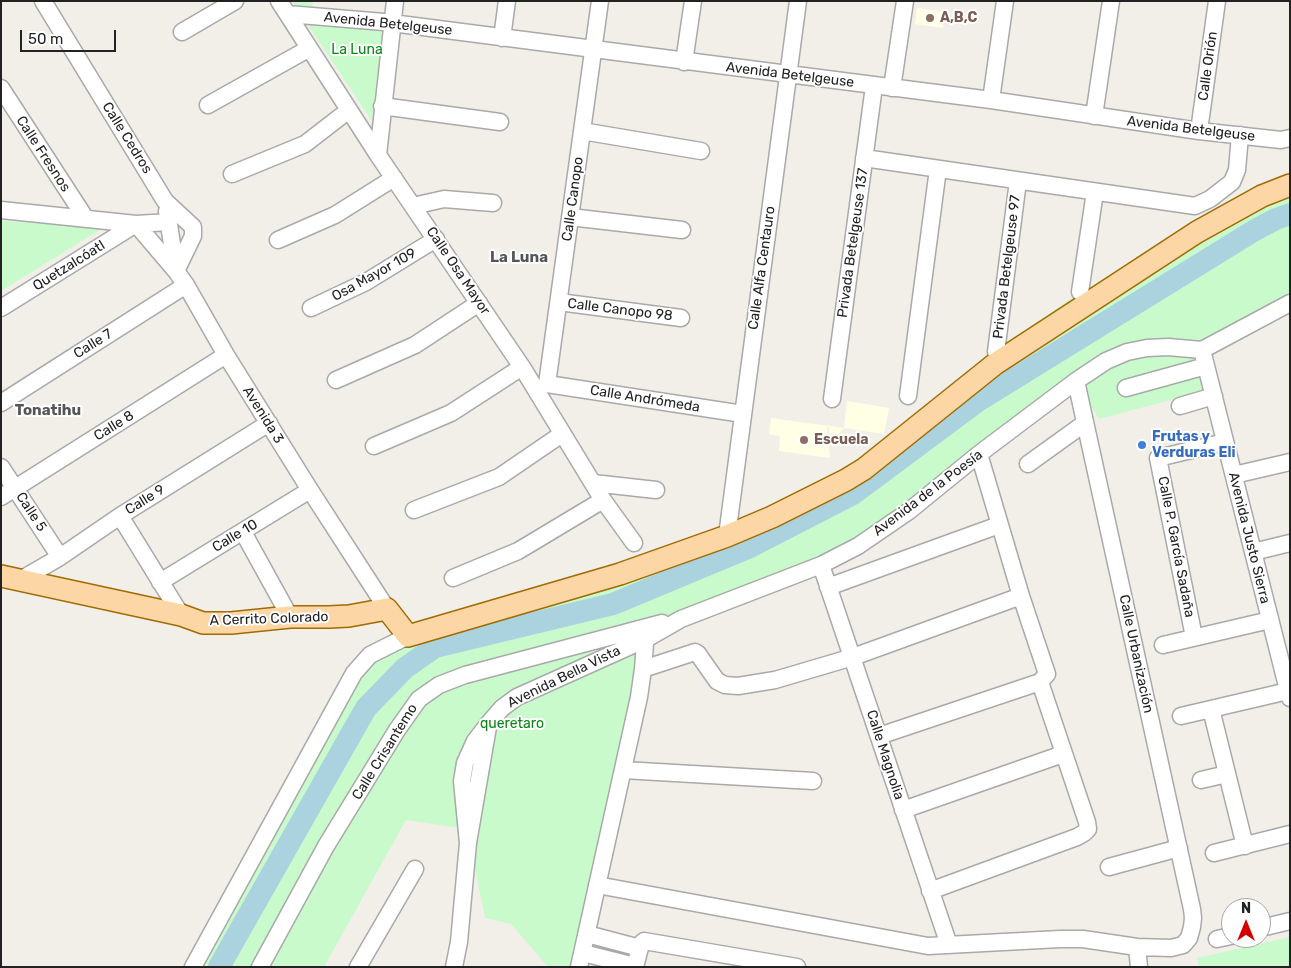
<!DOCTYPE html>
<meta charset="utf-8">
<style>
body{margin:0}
#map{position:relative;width:1291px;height:968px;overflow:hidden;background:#f2efe9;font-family:Rubik,sans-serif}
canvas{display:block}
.frame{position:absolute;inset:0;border:2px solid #222;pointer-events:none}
.north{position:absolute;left:1221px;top:898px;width:50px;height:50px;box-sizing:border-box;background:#fff;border:1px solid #a7a7a7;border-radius:50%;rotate:0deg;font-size:14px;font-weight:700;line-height:20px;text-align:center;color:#222}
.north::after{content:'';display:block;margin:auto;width:18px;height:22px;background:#d40000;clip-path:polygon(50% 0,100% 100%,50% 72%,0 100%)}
.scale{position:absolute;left:20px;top:30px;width:96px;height:22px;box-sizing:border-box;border:2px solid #222;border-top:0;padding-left:6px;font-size:15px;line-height:18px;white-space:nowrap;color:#222;-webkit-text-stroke:4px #fff;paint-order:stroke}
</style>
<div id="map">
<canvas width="1291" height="968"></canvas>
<div class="frame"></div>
<div class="north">N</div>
<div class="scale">50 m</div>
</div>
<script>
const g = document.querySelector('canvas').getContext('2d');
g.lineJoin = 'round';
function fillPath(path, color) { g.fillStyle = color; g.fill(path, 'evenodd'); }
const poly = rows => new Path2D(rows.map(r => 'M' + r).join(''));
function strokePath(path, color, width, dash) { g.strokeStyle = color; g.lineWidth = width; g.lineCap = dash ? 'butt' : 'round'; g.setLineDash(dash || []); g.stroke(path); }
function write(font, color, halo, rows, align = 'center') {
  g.font = font + ' Rubik,sans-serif'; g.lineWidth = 4; g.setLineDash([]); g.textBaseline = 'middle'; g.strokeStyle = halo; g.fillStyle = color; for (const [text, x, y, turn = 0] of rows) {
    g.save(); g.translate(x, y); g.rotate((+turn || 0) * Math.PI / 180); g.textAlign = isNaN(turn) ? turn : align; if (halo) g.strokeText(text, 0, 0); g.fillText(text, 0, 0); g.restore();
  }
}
const education = poly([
 [917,8,945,12,943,28,915,24],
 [847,401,889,408,884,434,844,428,830,445,829,428,827,426,830,458,779,451,780,436,769,434,771,418,844,428]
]);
const park = poly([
 [292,1,313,1,310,20,383,28,372,121],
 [1290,186,1290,308,1202,350,1212,389,1099,419,1076,381,821,565,646,639,579,967,548,967,511,924,485,918,467,829,406,820,324,967,193,967,370,655,620,574,846,480,996,352,1080,292,1181,243],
 [1,221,106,226,1,291],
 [1290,937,1290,967,1199,967,1197,958]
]);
const river = poly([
 [219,967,366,708,405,668,435,647,613,604,750,547,853,494,978,401,1255,230,1276,219,1290,214]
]);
const minor = poly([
 [43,1,165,201,193,227,193,236,176,271],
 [279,1,378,155,522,367,603,500,634,543],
 [288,14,384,22,788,74,991,100,1199,131,1281,140,1290,138],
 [182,32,235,1],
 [502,38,507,1],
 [684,62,693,1],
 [1,88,86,219],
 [892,88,905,1],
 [991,100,1005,1],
 [208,105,308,49],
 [382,106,500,122],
 [1094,116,1111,1],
 [582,131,701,151],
 [1199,131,1217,1],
 [378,155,395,1],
 [864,158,1195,206,1210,199,1232,182,1237,170,1240,135],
 [232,174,305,144,349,110],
 [413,206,444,199,493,203],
 [1,210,136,224,169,222],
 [167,211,176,271],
 [570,217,682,230],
 [278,240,335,215,394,178],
 [1080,292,1095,192],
 [559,302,681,318],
 [1,308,136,224,176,271,186,285,226,355,310,490,387,609],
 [311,308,366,282,436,239],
 [1202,350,1290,698],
 [1202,350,1290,303],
 [996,352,1018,181],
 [336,380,415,345,479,303],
 [547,384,600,1],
 [547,384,743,414],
 [1126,388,1206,366],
 [908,396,938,169],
 [832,399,874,86],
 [1,403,186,285],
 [1180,406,1214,396],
 [374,446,451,413,522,367],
 [1028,464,1085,423],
 [1,467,60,557],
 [1234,475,1290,462],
 [593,483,656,490],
 [1,497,226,355],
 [414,510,499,477,562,434],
 [120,516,181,615],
 [243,532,290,617],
 [727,536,798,1],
 [1253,552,1290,543],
 [821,565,949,945],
 [453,578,518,551,603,500],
 [22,579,60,557,120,516,269,423],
 [160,582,310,490],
 [828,587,999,525],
 [1194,637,1158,458,1225,442],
 [1163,645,1270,620],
 [643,669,695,652,698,654,717,681,725,685,738,686,775,680,853,657,1021,596],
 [1211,709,1245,846],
 [1181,716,1288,691],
 [879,736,1040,682,1047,674,1021,596,979,454],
 [623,770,813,781],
 [1201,780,1227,774],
 [903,810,1063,754],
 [468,843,462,781,465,763,475,741,489,723,502,708,517,697,646,639,681,619,821,565,858,546,909,511,979,454,1076,381,1106,361,1127,352,1147,348,1168,347,1202,350],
 [1214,853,1290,834],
 [1109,867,1179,848],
 [597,885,928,946,1060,939,1083,939,1137,947,1171,948,1183,945,1189,938,1192,927,1193,918,1192,909,1076,381],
 [930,891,1077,837,1084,833,1088,829,1087,822,1040,682],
 [1261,928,1290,921],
 [587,934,640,948],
 [1217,939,1231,936],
 [1137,947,1139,967],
 [583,953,635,966],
 [193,967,354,673,370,655,408,636],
 [260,967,326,846,397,730,419,699,439,685,465,675,662,623],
 [358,967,415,869],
 [454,967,459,942,468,843,488,727],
 [579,967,639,697,643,669,646,631],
 [635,967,641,944,644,941,797,967]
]);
const major = poly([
 [1,576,181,615,203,623,231,623,290,617,329,617,349,616,387,609,408,636,620,574,727,536,772,517,846,480,864,469,995,364,1197,232,1262,196,1290,185]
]);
const markers = [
 [930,18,5,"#8d6e63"],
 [804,440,5,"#8d6e63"],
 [1142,445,5,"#3f7fe0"]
];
const educationNames = [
 ["A,B,C",940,18],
 ["Escuela",814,440]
];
const streetNames = [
 ["Avenida Betelgeuse",388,24,6],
 ["Calle Orión",1208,66,-82],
 ["Avenida Betelgeuse",790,75,7],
 ["Avenida Betelgeuse",1191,129,7],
 ["Calle Cedros",127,138,58],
 ["Calle Fresnos",43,154,57],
 ["Calle Canopo",573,199,-82],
 ["Privada Betelgeuse 137",853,243,-82],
 ["Quetzalcóatl",69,266,-32],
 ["Privada Betelgeuse 97",1007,267,-83],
 ["Calle Alfa Centauro",762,268,-82],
 ["Calle Osa Mayor",458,271,56],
 ["Osa Mayor 109",374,275,-29],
 ["Calle Canopo 98",620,310,7],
 ["Calle 7",93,344,-32],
 ["Calle Andrómeda",645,399,9],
 ["Avenida 3",263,415,58],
 ["Calle 8",114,426,-32],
 ["Avenida de la Poesía",928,493,-37],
 ["Calle 9",145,500,-32],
 ["Calle 5",31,512,57],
 ["Calle 10",235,536,-31],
 ["Avenida Justo Sierra",1249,538,76],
 ["Calle P. García Sadaña",1176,547,79],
 ["A Cerrito Colorado",269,619,-2],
 ["Calle Urbanización",1136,654,78],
 ["Avenida Bella Vista",564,677,-26],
 ["Calle Crisantemo",385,752,-58],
 ["Calle Magnolia",885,755,72]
];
const parkNames = [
 ["La Luna",357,50],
 ["queretaro",512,724]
];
const shopNames = [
 ["Frutas y",1152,437],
 ["Verduras Eli",1152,453]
];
const neighbourhoodNames = [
 ["La Luna",519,258],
 ["Tonatihu",48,411]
];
fillPath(education, '#ffffe5');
fillPath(park, '#c8facc');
strokePath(river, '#aad3df', 22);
strokePath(minor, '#a9a9a9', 19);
strokePath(major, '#a06b00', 24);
strokePath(minor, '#fff', 16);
strokePath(major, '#fcd6a4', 21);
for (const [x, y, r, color] of markers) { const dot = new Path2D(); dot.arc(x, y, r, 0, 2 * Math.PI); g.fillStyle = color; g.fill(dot); strokePath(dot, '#fff', 2); }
write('bold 14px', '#785e54', '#fff', educationNames, 'left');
write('14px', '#222', '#fff', streetNames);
write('14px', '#0c8416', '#fff', parkNames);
write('bold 14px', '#366cbe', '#fff', shopNames, 'left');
write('bold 15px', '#555', '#fff', neighbourhoodNames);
</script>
